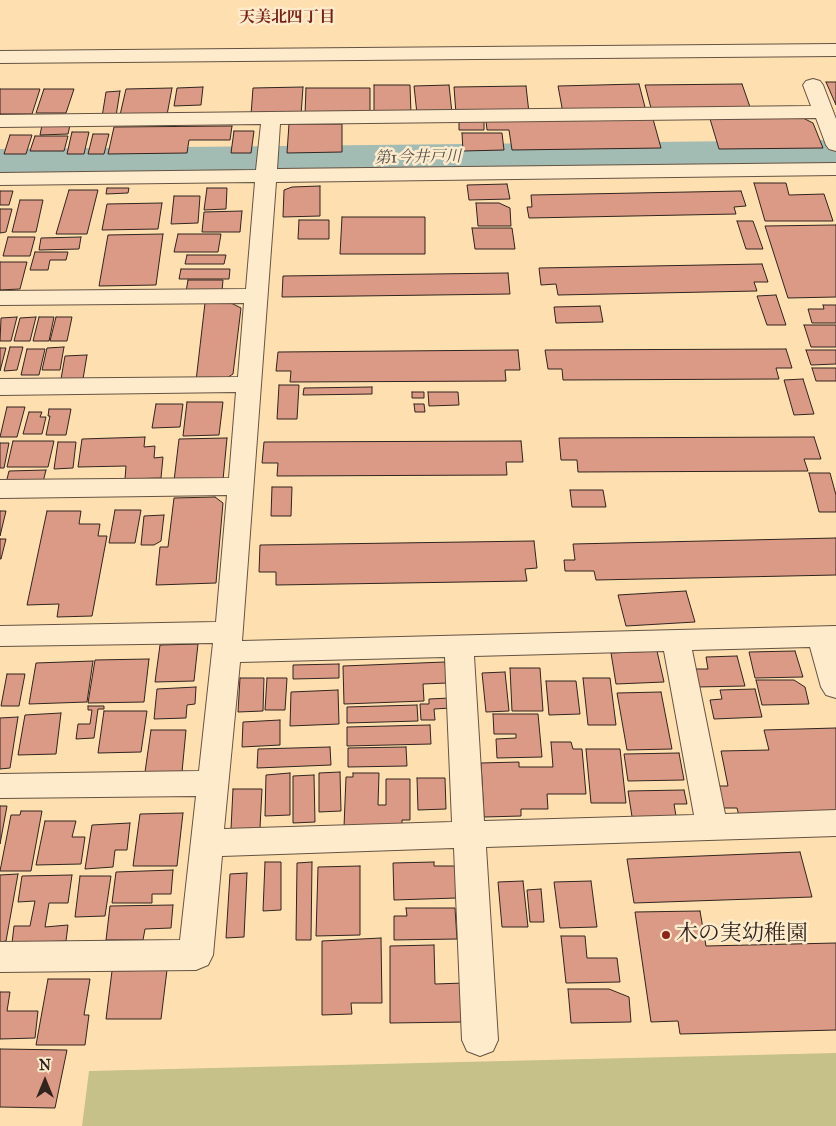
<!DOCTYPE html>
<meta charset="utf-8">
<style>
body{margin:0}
#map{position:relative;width:836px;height:1126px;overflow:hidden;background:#fee0b0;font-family:"IM FELL Great Primer",serif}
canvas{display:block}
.north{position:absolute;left:20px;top:1056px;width:50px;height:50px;-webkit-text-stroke:4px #feebcc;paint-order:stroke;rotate:0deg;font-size:14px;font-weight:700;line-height:20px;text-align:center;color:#31241f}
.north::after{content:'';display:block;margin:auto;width:18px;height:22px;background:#31241f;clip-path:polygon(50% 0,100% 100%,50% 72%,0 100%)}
</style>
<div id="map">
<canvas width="836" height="1126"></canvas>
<div class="north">N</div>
</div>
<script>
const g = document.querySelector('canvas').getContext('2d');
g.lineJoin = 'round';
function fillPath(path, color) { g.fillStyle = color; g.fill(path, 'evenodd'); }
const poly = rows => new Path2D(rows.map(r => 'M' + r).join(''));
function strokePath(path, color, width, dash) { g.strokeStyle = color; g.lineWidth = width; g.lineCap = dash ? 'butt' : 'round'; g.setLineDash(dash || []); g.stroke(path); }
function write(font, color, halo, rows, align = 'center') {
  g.font = font + ' "IM FELL Great Primer","Noto Serif JP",serif'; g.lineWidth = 5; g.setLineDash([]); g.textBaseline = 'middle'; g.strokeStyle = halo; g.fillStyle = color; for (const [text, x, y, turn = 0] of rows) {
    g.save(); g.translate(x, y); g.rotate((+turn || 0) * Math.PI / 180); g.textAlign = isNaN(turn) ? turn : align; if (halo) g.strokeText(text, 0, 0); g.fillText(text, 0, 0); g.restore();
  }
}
const green = poly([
 [836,1053,836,1126,82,1126,89,1071]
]);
const river = poly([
 [836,140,836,168,0,177,0,149,836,140]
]);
const building = poly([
 [826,82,836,82,836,105,826,82],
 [639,84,646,111,563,113,558,86,639,84],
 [742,84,750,107,651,108,645,85,742,84],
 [374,85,410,85,411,114,374,114,374,85],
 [449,85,452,113,417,114,414,86,449,85],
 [526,86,529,113,456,114,454,87,526,86],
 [203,87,201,105,174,106,177,88,203,87],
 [303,87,301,115,251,115,253,88,303,87],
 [172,88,167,115,120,115,126,89,172,88],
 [306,88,370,88,370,114,305,115,306,88],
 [0,89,40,89,32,114,0,114,0,89],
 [44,89,74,89,66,113,36,113,44,89],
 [120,91,116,116,102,117,106,92,120,91],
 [803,118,813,123,823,148,719,149,710,119,803,118],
 [653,119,661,148,512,150,509,130,487,130,486,121,653,119],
 [459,121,484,121,484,130,459,130,459,121],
 [289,124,342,124,342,152,287,153,289,124],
 [42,125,70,125,68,134,40,135,42,125],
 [232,126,230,140,189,140,187,153,108,154,114,127,232,126],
 [234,131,254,131,251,153,231,153,234,131],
 [72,132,89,132,84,154,67,154,72,132],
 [462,133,502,133,504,150,463,151,462,133],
 [93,134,109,134,104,154,88,154,93,134],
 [10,135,32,135,26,154,4,154,10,135],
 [35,136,68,136,64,151,30,151,35,136],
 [754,183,786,183,789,195,824,194,833,221,765,221,754,183],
 [507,184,510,199,469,200,467,185,507,184],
 [320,186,320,216,283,217,284,190,292,187,320,186],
 [107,188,129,188,128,193,106,194,107,188],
 [207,188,227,188,226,209,204,210,207,188],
 [69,190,98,190,87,234,56,234,69,190],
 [0,191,13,191,9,205,0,205,0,191],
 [741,191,746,206,734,207,736,214,529,218,527,207,532,207,531,195,741,191],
 [174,196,200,196,198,223,171,224,174,196],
 [20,200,43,200,36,232,12,232,20,200],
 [162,203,158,229,102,230,107,204,162,203],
 [476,203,499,203,510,208,511,226,478,226,476,203],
 [0,209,12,209,6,232,0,233,0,209],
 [242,211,240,232,202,232,204,212,242,211],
 [342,217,425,217,425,254,340,254,342,217],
 [299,220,329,220,329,239,298,239,299,220],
 [737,221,753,221,763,249,746,249,737,221],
 [836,225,836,297,788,298,765,226,836,225],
 [472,228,512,228,515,249,475,249,472,228],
 [163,234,156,285,99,286,108,235,163,234],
 [178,234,221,234,218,252,174,252,178,234],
 [8,237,35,237,30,256,3,256,8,237],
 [81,237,79,249,39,250,41,238,81,237],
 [35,252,68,252,66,260,50,260,48,270,30,270,35,252],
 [187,255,226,255,224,264,185,264,187,255],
 [0,262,27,262,20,289,0,290,0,262],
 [762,264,768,282,754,282,757,291,558,295,556,284,541,285,539,268,762,264],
 [181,269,230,269,229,279,179,279,181,269],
 [508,273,510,294,282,297,283,276,508,273],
 [188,280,223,280,222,291,186,292,188,280],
 [776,295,786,325,767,325,757,296,776,295],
 [205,303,231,303,241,308,233,374,222,381,196,381,205,303],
 [823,305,836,305,836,323,812,323,808,309,824,309,823,305],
 [600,306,603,322,556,323,554,307,600,306],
 [17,317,11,341,0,341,1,318,17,317],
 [36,317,30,341,14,341,20,318,36,317],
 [39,317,54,317,49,341,33,341,39,317],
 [56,317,72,317,67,341,50,341,56,317],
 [804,325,836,325,836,347,811,347,804,325],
 [10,347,23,347,17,370,4,371,10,347],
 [64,347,60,370,42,370,47,348,64,347],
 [0,348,6,348,0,371,0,348],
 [27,349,45,349,39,375,21,375,27,349],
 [786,349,792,368,776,368,779,379,563,380,562,369,548,369,545,350,786,349],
 [518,350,520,370,505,370,506,381,290,382,291,371,276,371,278,352,518,350],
 [806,350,836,350,836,364,811,365,806,350],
 [87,355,83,379,61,379,65,356,87,355],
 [812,368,836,368,836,381,816,381,812,368],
 [803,379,814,414,794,415,784,380,803,379],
 [279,385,299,385,297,419,277,419,279,385],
 [372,387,372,394,303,395,304,388,372,387],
 [412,392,424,392,424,398,412,398,412,392],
 [428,392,458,392,459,405,429,406,428,392],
 [187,402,223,402,219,435,183,436,187,402],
 [156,404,183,404,180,427,152,428,156,404],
 [414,404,424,404,425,412,415,412,414,404],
 [7,407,25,407,17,437,0,437,7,407],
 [49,409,71,409,66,435,46,435,50,416,48,416,49,409],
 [29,412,42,412,40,417,46,417,42,434,23,434,29,412],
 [145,437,144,447,155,446,154,458,163,457,161,478,125,479,126,466,78,467,82,439,145,437],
 [814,437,821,459,804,459,808,471,578,472,577,460,561,460,559,438,814,437],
 [227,438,223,480,174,481,179,439,227,438],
 [13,441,54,441,48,467,7,467,13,441],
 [521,441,523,462,506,462,507,475,277,476,278,463,262,463,264,442,521,441],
 [58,442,76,442,73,468,54,469,58,442],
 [0,443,9,443,4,468,0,468,0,443],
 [46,470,43,482,6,483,9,471,46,470],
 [809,473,830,473,836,495,836,512,819,512,809,473],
 [272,487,292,487,291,516,271,516,272,487],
 [570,490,603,490,606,507,572,507,570,490],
 [215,497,223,503,216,583,156,585,160,547,168,547,174,498,215,497],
 [115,510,141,510,135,543,109,543,115,510],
 [0,511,6,511,0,536,0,511],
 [47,511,81,511,79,524,100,524,98,536,107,536,92,616,57,617,59,604,27,605,47,511],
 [164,515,161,541,154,545,141,545,144,516,164,515],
 [836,538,836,575,596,580,594,571,565,571,564,560,575,560,573,544,836,538],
 [0,539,6,539,1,559,0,559,0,539],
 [534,541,537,568,525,569,527,581,276,585,276,572,259,572,260,545,534,541],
 [686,591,695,622,626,626,618,595,686,591],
 [198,644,194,681,155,682,160,645,198,644],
 [657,651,664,682,616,684,611,653,657,651],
 [795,651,803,677,755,678,749,652,795,651],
 [737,656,745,686,697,687,693,669,708,669,706,657,737,656],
 [149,659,144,702,88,703,95,660,149,659],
 [93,661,87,702,29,704,36,663,93,661],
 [445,662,447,683,423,684,424,701,344,704,343,666,445,662],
 [339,664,339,678,293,679,293,665,339,664],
 [510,668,540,668,543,711,512,711,510,668],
 [505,672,509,711,486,712,482,673,505,672],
 [7,674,25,674,19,706,1,706,7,674],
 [240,678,264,678,263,711,238,712,240,678],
 [267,678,287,678,285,710,265,710,267,678],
 [583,678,610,678,616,725,588,725,583,678],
 [756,680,794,680,805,687,809,704,762,705,756,680],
 [546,681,576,681,580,714,549,715,546,681],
 [196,687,195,704,187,705,186,718,154,719,157,689,196,687],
 [755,689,762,717,714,719,710,700,722,699,720,690,755,689],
 [338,690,339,724,290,726,291,692,338,690],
 [661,692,672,749,627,750,617,693,661,692],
 [450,698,451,708,434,709,435,720,421,720,420,704,429,704,429,699,450,698],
 [417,705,418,721,347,723,347,707,417,705],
 [88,706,104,706,104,709,98,709,94,738,76,739,78,724,90,724,92,710,88,710,88,706],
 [104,711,147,711,141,752,98,753,104,711],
 [61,713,56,754,18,755,25,715,61,713],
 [493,714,538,714,542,757,497,758,496,739,516,738,516,734,494,734,493,714],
 [18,717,10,768,0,769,0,718,18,717],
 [280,720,280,745,242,747,243,722,280,720],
 [430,725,431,744,347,746,347,727,430,725],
 [836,728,836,818,740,820,737,808,721,808,716,786,728,786,721,751,769,750,764,730,836,728],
 [151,730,186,730,182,772,145,772,151,730],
 [551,742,571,742,573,749,582,749,586,794,547,794,548,809,521,809,521,816,484,817,481,763,519,762,519,767,553,767,551,742],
 [330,747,331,765,257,768,258,749,330,747],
 [406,747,407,766,348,767,348,748,406,747],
 [586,749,620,749,626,803,591,803,586,749],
 [679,753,684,780,628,781,624,754,679,753],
 [340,772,341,811,319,812,319,773,340,772],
 [290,773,290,815,265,816,266,775,290,773],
 [353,773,379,773,378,805,386,805,386,779,410,779,410,820,402,820,402,827,344,827,346,777,353,777,353,773],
 [314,775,315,822,293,823,293,776,314,775],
 [417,778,445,778,446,809,418,810,417,778],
 [233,789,262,789,260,828,231,829,233,789],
 [684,790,687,804,674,804,677,822,633,823,628,791,684,790],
 [0,806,7,806,0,844,0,806],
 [21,811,42,811,31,871,0,871,11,815,20,815,21,811],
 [183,813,177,866,133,866,140,814,183,813],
 [45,821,76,821,72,837,85,837,81,864,36,865,45,821],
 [130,823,127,850,115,850,113,867,85,869,92,825,130,823],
 [800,852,812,897,634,903,627,859,800,852],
 [265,862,281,862,281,910,263,911,265,862],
 [312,862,311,940,296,940,297,863,312,862],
 [434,862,434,866,456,866,457,898,394,900,393,863,434,862],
 [360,866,360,935,316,936,318,867,360,866],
 [173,870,171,894,152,894,152,903,112,903,116,872,173,870],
 [247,873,244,937,226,938,230,874,247,873],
 [18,874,6,941,0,942,0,875,18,874],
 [72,875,68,903,49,903,45,927,68,925,66,941,12,943,14,926,30,926,35,901,18,902,22,876,72,875],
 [80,876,111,876,105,916,75,917,80,876],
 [523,881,528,927,502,927,498,882,523,881],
 [591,881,597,927,560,928,554,882,591,881],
 [541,889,544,922,530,922,527,890,541,889],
 [173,905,171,928,145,929,143,940,106,940,110,906,173,905],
 [406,908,455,908,457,939,394,940,394,916,407,916,406,908],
 [700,911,706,946,836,943,836,1030,680,1034,678,1021,651,1022,635,912,700,911],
 [561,936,585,936,587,958,617,958,620,982,566,983,561,936],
 [381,938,382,1003,351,1003,352,1014,322,1015,322,941,381,938],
 [434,945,435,984,464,983,465,1022,390,1023,390,946,434,945],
 [167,970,161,1019,106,1019,112,971,167,970],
 [48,979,90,979,84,1015,89,1015,85,1045,36,1045,48,979],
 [568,989,609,989,629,997,631,1022,571,1023,568,989],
 [0,992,10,992,7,1011,38,1011,35,1038,0,1039,0,992],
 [0,1049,67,1050,55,1108,0,1107,0,1049]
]);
const minor = poly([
 [836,44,836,56,0,63,0,51,836,44],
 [813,79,820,81,823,85,836,119,836,151,829,149,826,145,816,118,280,124,277,169,836,163,836,175,276,182,242,641,836,626,836,698,826,695,821,687,810,647,692,650,725,814,836,810,836,836,486,847,498,1040,493,1051,480,1056,467,1051,462,1040,454,848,222,856,213,955,208,965,196,970,0,972,0,942,180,940,196,796,0,798,0,774,199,771,213,643,0,646,0,626,216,622,227,495,0,498,0,480,229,478,236,392,0,395,0,379,238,377,244,303,0,305,0,291,246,289,255,182,0,185,0,173,256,170,261,124,0,127,0,115,811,106,803,85,806,81,813,79],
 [664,651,694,815,484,821,474,656,664,651],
 [445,657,452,822,224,829,240,662,445,657]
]);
const markers = [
 [666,935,5,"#8f2418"]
];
const farNeighbourhoodnames = [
 ["天美北四丁目",287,18]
];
const farWaternames = [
 ["第1今井戸川",418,158,-1]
];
const nearPoinames = [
 ["木の実幼稚園",676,935]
];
fillPath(green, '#c5c188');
fillPath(river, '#a2bbb3');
fillPath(building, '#db9a85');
strokePath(building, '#31241f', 1);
strokePath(minor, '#645343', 2);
fillPath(minor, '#feebcc');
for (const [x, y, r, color] of markers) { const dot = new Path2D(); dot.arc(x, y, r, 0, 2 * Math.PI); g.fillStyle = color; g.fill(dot); strokePath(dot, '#feebcc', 2); }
write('bold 16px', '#7a1f14', '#feebcc', farNeighbourhoodnames);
write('italic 16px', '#53514b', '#feebcc', farWaternames);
write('22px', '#31241f', '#feebcc', nearPoinames, 'left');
</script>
